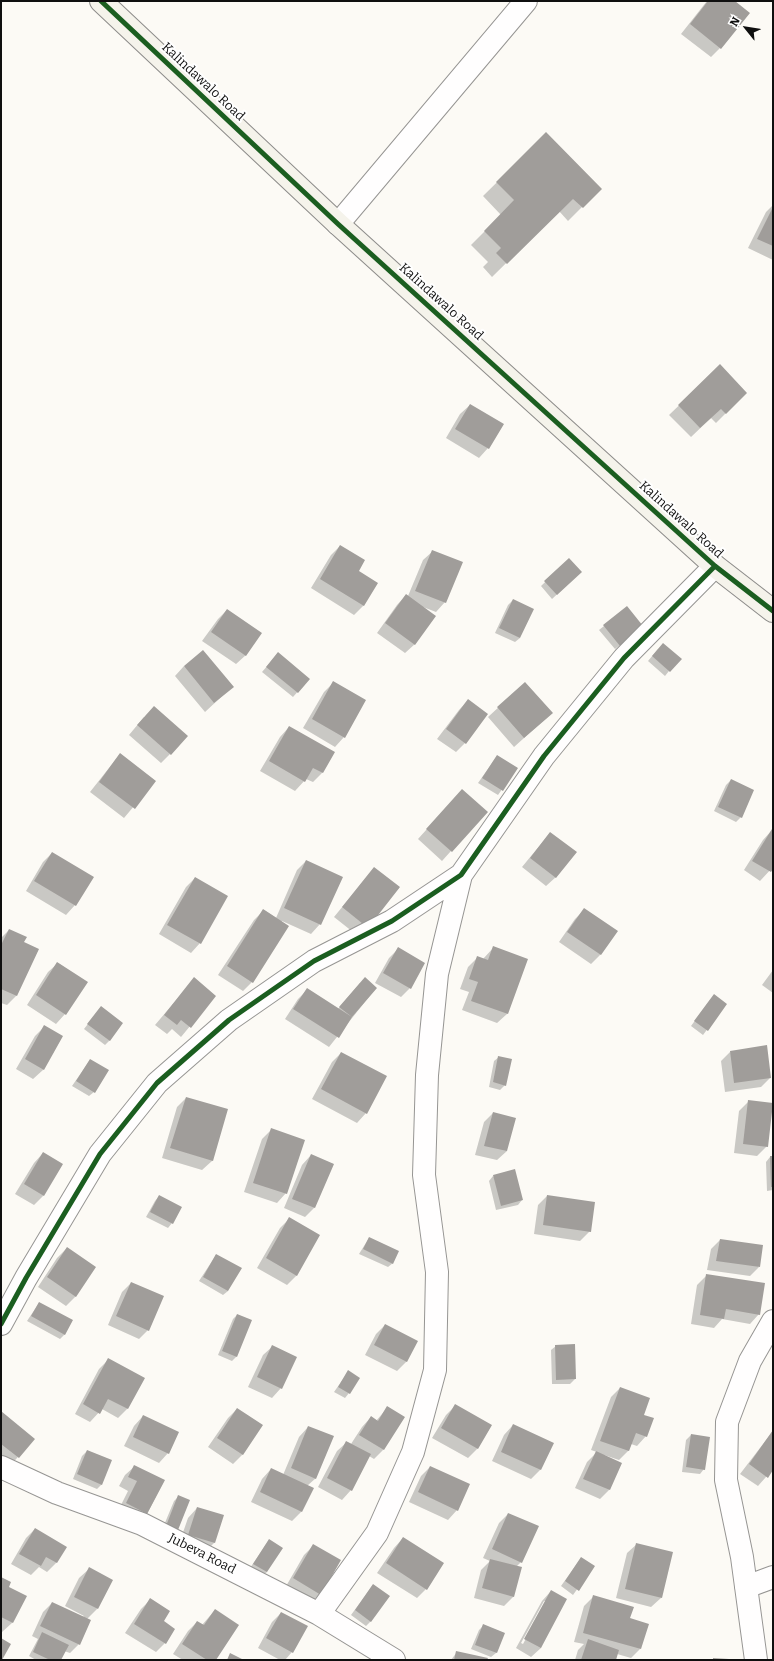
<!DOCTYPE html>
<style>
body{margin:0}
#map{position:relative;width:774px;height:1661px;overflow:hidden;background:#fcfaf5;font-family:Bitter,serif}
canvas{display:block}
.frame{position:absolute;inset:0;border:2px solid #0f0f0f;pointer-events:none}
.north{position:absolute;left:726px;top:8px;width:40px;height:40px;-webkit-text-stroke:3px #fff;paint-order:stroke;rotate:300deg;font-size:11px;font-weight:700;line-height:16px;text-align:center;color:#0f0f0f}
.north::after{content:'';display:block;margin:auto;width:14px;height:18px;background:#0f0f0f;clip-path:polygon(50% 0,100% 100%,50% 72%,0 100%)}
</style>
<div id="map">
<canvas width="774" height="1661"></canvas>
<div class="frame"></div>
<div class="north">N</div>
</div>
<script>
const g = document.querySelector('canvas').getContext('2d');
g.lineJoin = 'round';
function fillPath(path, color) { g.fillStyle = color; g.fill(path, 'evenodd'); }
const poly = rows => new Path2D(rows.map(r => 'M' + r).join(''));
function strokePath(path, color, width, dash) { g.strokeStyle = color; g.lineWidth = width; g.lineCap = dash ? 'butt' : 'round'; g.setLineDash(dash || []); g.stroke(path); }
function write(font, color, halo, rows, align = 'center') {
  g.font = font + ' Bitter,serif'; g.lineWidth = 4; g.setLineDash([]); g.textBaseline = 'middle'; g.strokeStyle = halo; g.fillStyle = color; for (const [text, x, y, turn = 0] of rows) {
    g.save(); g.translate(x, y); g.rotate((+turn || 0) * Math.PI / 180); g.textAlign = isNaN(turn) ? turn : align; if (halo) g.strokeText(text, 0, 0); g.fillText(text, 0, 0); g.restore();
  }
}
const shadow = poly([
 [707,1,734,1,720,48,711,57,681,34],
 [546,134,600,189,568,221,559,211,492,277,483,267,488,262,471,245,501,215,483,196],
 [773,205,773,260,748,248,766,212],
 [720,366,746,393,716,423,711,418,691,437,669,415],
 [470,405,488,448,479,458,446,438,460,414],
 [340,546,358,571,364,605,354,615,311,588,331,555],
 [433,551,445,602,436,612,423,607,415,644,405,653,377,633,397,605,406,595,408,596,423,560],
 [569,559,581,572,552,599,541,586],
 [513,600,520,638,515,642,495,633,508,605],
 [227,610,246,655,236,664,202,641,218,619],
 [604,626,637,631,615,649,599,630],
 [658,649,669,671,665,676,648,661],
 [274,658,309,679,293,697,262,672],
 [184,666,232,687,205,712,175,676],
 [333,683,344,737,335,747,303,728,324,692],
 [525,683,552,713,514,747,488,717],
 [468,700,465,743,456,752,437,739,459,710],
 [144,717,170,754,161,763,129,735],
 [289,727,333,753,322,773,313,782,306,779,295,791,260,771,280,737],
 [120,754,155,781,124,818,90,792],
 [497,756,517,768,498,795,478,783],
 [731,780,741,817,736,822,714,811,726,785],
 [453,800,486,812,442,861,418,839],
 [772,830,773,867,760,881,744,870,763,840],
 [550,833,556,877,546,886,522,867],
 [52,853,75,905,66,915,26,891,43,862],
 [306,861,320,924,311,934,282,921,252,982,243,991,218,975,254,920,264,910,276,918,297,870],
 [374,868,399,888,358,936,334,917],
 [195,878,200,943,191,953,159,934,186,887],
 [584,910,616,931,600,955,591,964,559,942,575,919],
 [9,930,22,942,38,950,16,996,7,1005,1,1003,1,938],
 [494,947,527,960,507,1014,497,1023,462,1010,469,992,460,989,468,967,478,957,483,959],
 [398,949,410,988,401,997,375,983,389,958],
 [58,963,86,982,65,1014,56,1024,27,1005,48,972],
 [773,970,773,993,762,985],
 [194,979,215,996,181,1037,172,1029,167,1034,155,1025],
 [360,983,376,988,329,1047,285,1019,298,999,307,990,338,1009],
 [710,1000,726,1004,703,1035,691,1026],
 [101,1007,110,1040,105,1045,84,1029],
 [44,1027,62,1037,43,1070,33,1079,16,1069,35,1036],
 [730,1052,770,1078,761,1087,725,1092,721,1061],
 [341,1053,366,1113,357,1123,312,1099,332,1062],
 [499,1057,505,1085,500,1090,489,1087,494,1061],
 [90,1060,94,1092,89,1096,72,1086],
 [186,1098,227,1110,212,1161,202,1170,162,1158,177,1107],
 [749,1101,767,1146,757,1156,734,1153,739,1111],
 [493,1113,507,1151,497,1160,475,1155,484,1122],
 [271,1130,286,1193,277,1203,244,1192,262,1139],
 [43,1153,62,1165,43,1196,34,1205,15,1194,34,1163],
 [311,1155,333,1164,314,1208,305,1217,284,1208,302,1165],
 [770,1157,773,1157,773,1190,767,1191,766,1162],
 [493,1176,522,1200,518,1205,496,1210,489,1181],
 [159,1196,172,1223,168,1228,146,1217,155,1201],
 [547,1196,590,1231,580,1241,534,1234,538,1205],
 [289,1219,297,1275,287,1285,257,1268,280,1228],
 [369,1238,393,1263,388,1267,359,1254],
 [720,1240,759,1267,750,1276,707,1270,711,1249],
 [67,1248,76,1296,66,1306,38,1287,57,1258],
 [216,1255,228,1291,223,1295,199,1281],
 [707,1275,759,1314,750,1324,722,1319,714,1328,691,1324,697,1285],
 [131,1283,148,1330,139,1339,108,1325,122,1292],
 [39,1303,65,1334,60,1339,27,1321],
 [237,1315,236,1357,232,1361,218,1355,233,1319],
 [385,1325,407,1361,397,1371,365,1355,376,1334],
 [273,1346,281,1388,272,1398,248,1387,263,1355],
 [556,1346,575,1379,570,1384,552,1384,551,1350],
 [108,1360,144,1379,127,1409,118,1418,102,1409,90,1422,75,1414,99,1369],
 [348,1372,349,1393,345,1398,334,1392],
 [620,1388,643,1415,646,1436,637,1446,631,1444,629,1450,619,1460,604,1455,604,1456,621,1464,609,1490,600,1499,575,1488,587,1462,597,1452,591,1450,611,1397],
 [455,1406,491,1426,477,1449,468,1458,432,1438,446,1415],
 [388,1407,403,1417,383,1450,374,1459,369,1456,351,1490,342,1500,318,1487,337,1451,347,1442,351,1444,362,1427,371,1417,376,1421],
 [237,1409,243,1454,233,1464,208,1447,228,1418],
 [1,1412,33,1440,9,1467,1,1460],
 [143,1416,168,1453,159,1463,124,1446,134,1426],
 [513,1425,552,1443,540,1470,531,1479,492,1461,504,1435],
 [308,1427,316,1478,307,1486,312,1488,301,1512,292,1521,251,1502,262,1479,271,1469,283,1475,299,1437],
 [773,1431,773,1469,758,1486,740,1474],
 [691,1435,704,1469,700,1474,682,1472,686,1440],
 [87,1451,102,1484,97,1489,73,1479,82,1456],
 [135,1466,164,1481,147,1514,137,1523,117,1513,128,1491,119,1486,125,1475],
 [430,1467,457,1510,448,1520,409,1502,421,1476],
 [179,1496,177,1530,162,1530,174,1501],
 [197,1508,222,1516,214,1543,205,1552,179,1544,188,1518],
 [508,1514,521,1562,516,1567,514,1596,504,1606,474,1598,481,1570,490,1561,483,1558,499,1523],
 [35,1529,65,1547,56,1563,47,1572,39,1567,31,1575,11,1564,26,1538],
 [403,1538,426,1589,417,1598,377,1573,394,1548],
 [269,1540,267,1572,262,1576,250,1568],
 [637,1544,661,1598,651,1607,616,1598,627,1553],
 [314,1545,320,1594,311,1603,285,1588,304,1555],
 [581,1558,593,1567,573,1595,561,1586],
 [89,1569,97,1609,87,1619,79,1644,70,1653,64,1651,60,1660,36,1660,29,1656,38,1639,32,1636,43,1612,52,1603,83,1617,84,1616,65,1606,79,1578],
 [1,1578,8,1588,25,1597,12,1623,2,1632,1,1631],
 [373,1585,371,1621,366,1626,351,1615],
 [551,1591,541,1648,531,1657,516,1648,542,1601],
 [544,1601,546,1601,523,1644,521,1643],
 [594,1596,629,1619,640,1649,631,1658,617,1654,615,1660,575,1660,578,1650,584,1644,574,1642,584,1606],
 [151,1599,165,1643,156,1652,125,1633,141,1609],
 [215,1610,215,1660,183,1660,173,1654,188,1631,197,1622,202,1625],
 [281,1613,292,1652,285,1660,280,1660,258,1648,272,1622],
 [484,1625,504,1633,496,1653,491,1657,471,1649,479,1630],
 [457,1652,486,1660,451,1660]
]);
const building = poly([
 [708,1,735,1,750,13,721,49,690,24],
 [546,132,602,189,583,208,573,199,507,264,496,253,501,248,484,231,514,200,496,182],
 [773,207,773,246,757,239],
 [720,364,747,393,726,414,721,409,700,428,678,405],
 [470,404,504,424,489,449,455,429],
 [340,545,365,560,359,571,378,583,364,606,320,579],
 [432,550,463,562,446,603,415,591],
 [569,558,582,572,557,595,544,581],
 [406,594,436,616,415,645,385,623],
 [513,599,534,609,520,638,499,628],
 [627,606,643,626,620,646,603,625],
 [227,609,262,633,246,656,211,632],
 [663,643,682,659,670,672,652,656],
 [203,650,234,687,214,703,184,666],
 [278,652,310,679,298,693,266,667],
 [333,681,366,700,345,738,312,719],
 [525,682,553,713,524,738,497,707],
 [468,699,488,714,466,744,446,729],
 [154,706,188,736,171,755,137,725],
 [289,726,335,752,323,773,313,768,305,782,269,761],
 [120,753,156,781,135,809,99,782],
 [497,755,518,768,503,791,482,778],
 [731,779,754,790,742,818,718,807],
 [462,789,488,812,452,852,426,829],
 [772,829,773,869,771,872,752,861],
 [550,832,577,852,556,878,530,858],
 [52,852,94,877,76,906,34,881],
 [306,860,343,877,321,925,284,908],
 [374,867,400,887,368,928,342,907],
 [195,877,228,896,201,944,167,925],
 [584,908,618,931,601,955,567,932],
 [263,909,289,926,253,983,227,966],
 [9,929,27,937,24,942,39,949,17,996,1,989,1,945],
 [493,946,528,959,508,1014,471,1001,478,982,469,979,477,956,488,960],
 [398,947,425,963,411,989,383,973],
 [57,962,88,982,66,1015,36,995],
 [194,977,216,996,191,1028,181,1020,177,1025,164,1015],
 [365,977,377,988,352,1017,339,1007],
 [307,988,352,1017,339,1038,293,1009],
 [714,994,727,1004,708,1031,694,1021],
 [101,1006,123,1023,110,1041,87,1024],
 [44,1025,63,1036,44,1070,25,1059],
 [767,1045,771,1078,734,1083,730,1051],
 [341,1052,387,1076,367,1114,321,1089],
 [498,1056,512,1059,506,1086,493,1082],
 [90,1059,109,1070,95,1093,76,1081],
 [186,1097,228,1109,213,1161,170,1148],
 [748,1100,773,1103,768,1147,743,1144],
 [493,1112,516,1118,507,1151,484,1146],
 [271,1128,305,1140,287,1194,253,1183],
 [43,1152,63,1164,44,1196,24,1184],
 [311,1154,334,1164,315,1208,292,1199],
 [770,1156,773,1156,773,1187,771,1187],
 [515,1169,523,1200,501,1206,493,1175],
 [159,1195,182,1207,173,1224,150,1212],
 [547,1195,595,1202,591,1232,543,1225],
 [289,1217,320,1235,297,1276,266,1258],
 [369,1237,399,1251,393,1264,363,1249],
 [720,1239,763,1245,760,1267,716,1261],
 [67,1247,96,1267,76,1297,47,1277],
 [216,1254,242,1268,228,1291,203,1277],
 [706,1274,765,1283,760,1315,726,1309,724,1319,700,1315],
 [131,1282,164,1296,149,1331,116,1316],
 [39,1302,73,1320,65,1335,31,1316],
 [237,1314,252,1320,237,1357,222,1351],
 [385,1324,418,1341,407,1362,374,1345],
 [575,1344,576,1379,556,1380,555,1345],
 [272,1345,297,1357,282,1389,257,1377],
 [108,1358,145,1378,128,1409,108,1399,100,1414,83,1404],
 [348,1370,360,1378,350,1394,338,1387],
 [620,1387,650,1398,644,1415,654,1418,647,1437,636,1433,629,1451,600,1441],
 [455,1404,492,1425,478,1449,441,1428],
 [387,1406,405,1417,384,1450,359,1435,371,1416,378,1421],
 [237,1408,263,1425,243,1455,217,1438],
 [1,1411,35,1439,19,1458,1,1444],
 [143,1415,179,1432,169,1454,133,1437],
 [513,1424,554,1443,541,1470,501,1452],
 [308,1426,334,1436,316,1479,291,1468],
 [773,1430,773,1470,768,1478,749,1464],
 [691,1434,710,1437,705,1470,686,1467],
 [346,1441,371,1454,352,1491,327,1478],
 [87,1450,112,1460,102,1485,77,1474],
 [596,1451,622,1463,610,1490,583,1479],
 [134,1465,165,1480,147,1514,126,1503,137,1481,128,1477],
 [430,1466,470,1484,458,1511,418,1492],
 [271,1468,314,1488,302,1512,260,1492],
 [178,1495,190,1500,178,1530,166,1526],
 [197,1507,224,1515,215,1543,188,1535],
 [508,1513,539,1526,522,1563,492,1549],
 [35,1528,67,1547,57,1563,46,1557,41,1566,19,1554],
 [403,1537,444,1563,427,1590,386,1563],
 [269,1539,283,1548,267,1572,253,1564],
 [636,1543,673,1552,662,1598,625,1589],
 [313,1544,341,1560,321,1595,293,1578],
 [581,1557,595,1566,579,1591,565,1581],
 [490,1559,522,1567,514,1597,482,1588],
 [89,1567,113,1580,98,1609,74,1597],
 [1,1577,11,1582,9,1587,27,1596,13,1623,1,1617],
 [373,1584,390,1596,371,1622,355,1610],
 [551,1590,567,1599,541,1648,524,1639],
 [593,1595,634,1607,630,1618,649,1624,641,1649,583,1633],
 [150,1598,170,1611,164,1621,175,1629,166,1644,134,1624],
 [52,1602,91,1620,80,1645,40,1626],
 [215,1609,239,1625,216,1660,207,1660,182,1644,197,1621,204,1625],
 [281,1612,308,1626,293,1653,266,1638],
 [483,1624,505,1633,497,1653,475,1645],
 [42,1632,69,1645,61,1660,50,1660,33,1652],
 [1,1638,11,1644,2,1660,1,1659],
 [588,1639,619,1650,616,1660,581,1660],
 [456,1651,488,1658,487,1660,454,1660],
 [230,1653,244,1660,227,1660],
 [713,1658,729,1659,729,1660,713,1660]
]);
const street = poly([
 [338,224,526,1],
 [1,1324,26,1278,100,1154,157,1083,229,1020,314,961,392,921,461,875,544,756,624,658,715,566],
 [1,1467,57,1493,142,1524,319,1614,394,1660],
 [746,1587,773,1577],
 [319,1614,377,1533,413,1452,435,1370,437,1272,424,1175,427,1075,437,974,461,875],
 [756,1660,742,1557,726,1480,727,1422,750,1361,773,1321]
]);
const secondary = poly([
 [101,1,338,224,715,566,773,611]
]);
const cycleway = poly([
 [101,1,338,224,715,566,773,611],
 [1,1324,26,1278,100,1154,157,1083,229,1020,314,961,392,921,461,875,544,756,624,658,715,566]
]);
const streetNames = [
 ["Kalindawalo Road",203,82,43],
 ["Kalindawalo Road",441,302,42],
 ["Kalindawalo Road",681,520,42],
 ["Jubeva Road",202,1554,27]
];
fillPath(shadow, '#0003');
fillPath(building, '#a09d9a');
strokePath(street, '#969593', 24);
strokePath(secondary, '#8c8b89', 24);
strokePath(street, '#fffefe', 22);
strokePath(secondary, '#f5f3eb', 22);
strokePath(cycleway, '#1b5e20', 5);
write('13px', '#0f0f0f', '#fff', streetNames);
</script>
